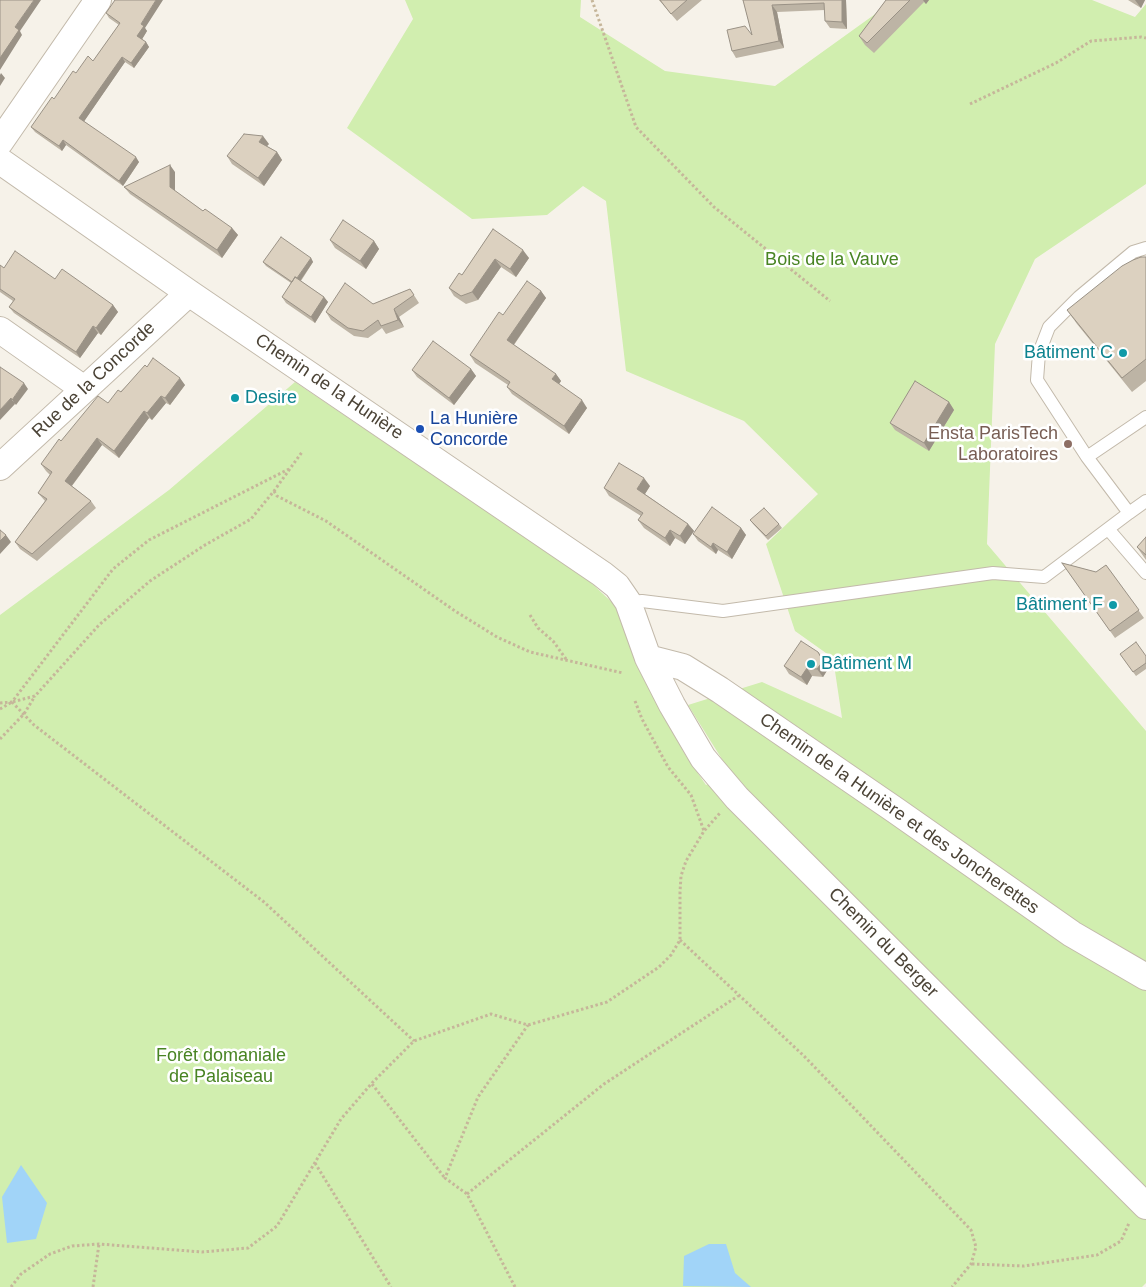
<!DOCTYPE html>
<meta charset="utf-8">
<style>
body{margin:0}
canvas{display:block;background:#f6f2e9}
</style>
<canvas width="1146" height="1287"></canvas>
<script>
const g = document.querySelector('canvas').getContext('2d');
g.lineJoin = 'round';
function fillPath(path, color) { g.fillStyle = color; g.fill(path, 'evenodd'); }
const poly = rows => new Path2D(rows.map(r => 'M' + r).join(''));
function strokePath(path, color, width, dash) { g.strokeStyle = color; g.lineWidth = width; g.lineCap = dash ? 'butt' : 'round'; g.setLineDash(dash || []); g.stroke(path); }
function write(font, color, halo, rows, align = 'center') {
  g.font = font + ' Helvetica,sans-serif'; g.lineWidth = 5; g.setLineDash([]); g.textBaseline = 'middle'; g.strokeStyle = halo; g.fillStyle = color; for (const [text, x, y, turn = 0] of rows) {
    g.save(); g.translate(x, y); g.rotate((+turn || 0) * Math.PI / 180); g.textAlign = isNaN(turn) ? turn : align; if (halo) g.strokeText(text, 0, 0); g.fillText(text, 0, 0); g.restore();
  }
}
const green = poly([
 [405,0,581,0,580,17,665,71,775,86,878,12,915,0,1092,0,1135,17,1146,4,1146,184,1035,259,995,344,987,544,1146,731,1146,1283,1142,1287,0,1287,0,615,169,490,295,382,587,579,618,608,661,712,686,756,706,785,730,772,688,705,762,682,842,718,833,658,795,631,766,544,818,494,744,421,626,371,606,201,583,186,547,215,472,219,347,128,413,19]
]);
const water = poly([
 [21,1165,47,1203,36,1239,7,1243,2,1197],
 [709,1244,726,1244,735,1273,751,1287,683,1286,684,1256]
]);
const path = poly([
 [592,0,636,127,714,207,830,301],
 [970,104,1056,63,1091,41,1141,37,1146,38],
 [274,491,277,496,326,521,455,611,497,637,530,652,623,673],
 [530,615,538,628,553,641,566,659],
 [635,701,642,719,668,767,691,795,704,831],
 [12,702,34,725,264,902,414,1041],
 [0,703,12,702,113,569,149,540,289,469],
 [0,709,12,702,35,696,99,625,150,581,205,545,251,519,274,491,302,452],
 [0,739,24,714,35,696],
 [680,940,804,1056,971,1230,976,1247,971,1264,952,1287],
 [372,1084,444,1177],
 [315,1163,391,1287],
 [467,1194,604,1084,738,996],
 [972,1264,1024,1266,1097,1255,1121,1241,1129,1223],
 [11,1287,21,1274,50,1254,72,1246,99,1244,202,1252,248,1248,277,1226,341,1119,372,1083,414,1041,491,1014,528,1025,607,1002,659,967,671,955,680,940,680,892,681,876,686,861,704,831,720,813],
 [93,1287,99,1244],
 [515,1287,467,1194,445,1178,478,1097,528,1025]
]);
const lane = poly([
 [1087,457,1146,417],
 [1129,513,1146,501],
 [1109,530,1146,573],
 [628,602,642,601,723,611,993,573,1044,577,1129,513,1087,457,1037,380,1039,353,1049,327,1079,297,1133,252,1146,248]
]);
const street = poly([
 [0,142,98,0],
 [0,161,189,293,602,574,617,586,628,602,648,658,672,705,703,758,737,798,1146,1206],
 [0,330,84,389],
 [0,467,189,293],
 [648,658,683,667,720,690,895,810,1072,934,1146,977]
]);
const wall = poly([
 [659,0,702,0,677,21],
 [743,0,846,0,847,29,830,28,825,21,825,10,777,12,784,48,736,58,732,51,752,35],
 [886,0,929,0,926,4,924,2,874,53,865,45,859,36],
 [1128,0,1145,0,1141,8],
 [106,13,145,28,147,31,142,39,146,42,149,47,134,68,125,62,84,121,139,162,123,186,66,145,62,151,35,132,31,127,76,73,93,61,119,25,109,18],
 [269,144,267,146,277,152,282,160,264,186,232,164,227,156],
 [175,172,175,191,203,211,232,228,238,235,222,258,130,194,124,187],
 [493,229,529,258,516,277,501,267,478,300,466,304,454,296,449,288,462,275],
 [330,240,374,241,379,249,366,269,335,248],
 [1146,257,1146,381,1132,392,1077,324,1067,310],
 [311,258,313,262,301,281,324,297,328,302,315,323,286,303,282,297,291,283,266,266,263,262],
 [0,265,4,268,55,279,113,305,118,312,101,335,98,333,80,358,14,313,9,307,13,301,0,292],
 [410,289,419,303,399,317,404,327,386,334,382,328,368,338,354,336,331,320,326,312,373,304],
 [541,291,546,298,514,345,556,374,561,381,559,384,587,408,569,434,512,394,507,387,508,385,475,363,470,355,503,315],
 [147,367,185,385,170,405,166,403,152,420,149,418,119,458,102,445,72,486,91,501,96,508,37,561,20,549,15,542,45,501,38,493,50,475,46,471,41,464,61,441,108,403],
 [471,369,476,376,454,405,417,377,412,370],
 [949,402,954,410,929,451,895,430,890,423],
 [650,486,645,494,688,524,694,531,685,544,675,538,670,546,644,528,638,520,641,516,609,496,604,488],
 [750,520,779,524,782,528,768,540,753,524],
 [741,528,746,535,732,559,718,550,716,554,698,541,693,534],
 [1146,537,1146,560,1137,547],
 [1062,563,1096,572,1106,565,1144,618,1115,638],
 [818,652,824,660,828,669,823,677,812,676,807,685,789,674,784,666],
 [1120,654,1146,656,1146,669,1136,676]
]);
const shadedWall = poly([
 [34,0,41,0,20,31,22,35,0,70,0,58,15,27],
 [156,0,163,0,145,28,147,31,141,41,137,36,141,24],
 [842,0,846,0,847,29,842,22],
 [923,0,929,0,926,4],
 [1135,0,1145,0,1141,8],
 [772,5,777,12,784,48,779,41],
 [146,42,149,47,134,68,131,63],
 [122,57,125,62,83,123,79,118],
 [1,73,5,78,0,86,0,75],
 [263,136,269,144,264,149,259,142],
 [63,140,66,145,62,151,59,146],
 [277,152,282,160,264,186,258,178],
 [136,157,139,162,123,186,119,181],
 [170,165,175,172,175,194,170,187],
 [232,228,238,235,222,258,217,250],
 [374,241,379,249,366,269,360,261],
 [523,250,529,258,516,277,510,269],
 [311,258,313,262,296,287,294,283],
 [495,259,501,267,478,300,472,292],
 [541,291,546,298,512,347,507,340],
 [324,297,328,302,315,323,311,317],
 [113,305,118,312,101,335,96,328],
 [394,309,399,317,404,327,398,320],
 [93,326,98,333,80,358,76,352],
 [471,369,476,376,454,405,449,398],
 [556,374,561,381,557,387,552,379],
 [180,378,185,385,170,405,165,398],
 [24,383,28,389,16,405,12,400],
 [161,396,166,403,152,420,147,413],
 [11,398,15,404,0,420,0,410],
 [582,400,587,408,569,434,564,426],
 [949,402,954,410,929,451,924,443],
 [144,411,149,418,119,458,114,451],
 [97,438,102,445,70,488,65,481],
 [644,478,650,486,643,497,637,489],
 [688,524,694,531,685,544,680,536],
 [741,528,746,535,732,559,727,552],
 [670,530,675,538,670,546,665,538],
 [6,535,11,542,0,554,0,541],
 [713,543,718,550,716,554,711,547],
 [818,652,824,660,828,669,823,677,817,669],
 [807,668,812,676,807,685,801,677]
]);
const building = poly([
 [0,0,34,0,15,27,19,30,0,58,0,0],
 [115,0,156,0,141,24,144,26,137,36,146,42,131,63,122,57,79,118,136,157,119,181,63,140,59,146,31,127,52,97,54,99,73,71,76,73,88,56,93,61,120,23,106,13,115,0],
 [660,0,687,0,671,14,660,0],
 [743,0,842,0,842,22,825,21,824,3,772,5,779,41,732,51,727,30,745,26,752,35,743,0],
 [886,0,910,0,867,43,859,36,886,0],
 [244,134,263,136,259,142,277,152,258,178,227,156,244,134],
 [170,165,170,187,203,211,205,209,232,228,217,250,124,187,170,165],
 [343,220,374,241,360,261,330,240,343,220],
 [493,229,523,250,510,269,495,259,472,292,461,296,449,288,459,273,462,275,493,229],
 [281,237,311,258,297,278,295,277,292,282,263,262,281,237],
 [15,251,55,279,62,269,113,305,96,328,93,326,76,352,9,307,15,299,0,289,0,265,4,268,15,251],
 [1141,257,1146,257,1146,359,1122,378,1067,310,1122,266,1133,260,1141,257],
 [295,277,324,297,311,317,282,297,295,277],
 [527,281,541,291,507,340,556,374,552,379,582,400,564,426,507,387,510,382,470,355,499,312,503,315,527,281],
 [345,283,373,304,410,289,414,295,394,309,398,320,381,326,378,320,363,331,348,328,326,312,345,283],
 [433,341,471,369,449,398,412,370,433,341],
 [153,358,180,378,165,398,161,396,147,413,144,411,114,451,97,438,65,481,91,501,32,554,15,542,47,499,38,493,52,472,41,464,59,439,61,441,98,396,108,403,118,390,121,392,145,365,147,367,153,358],
 [0,367,24,383,12,400,11,398,0,410,0,367],
 [915,381,949,402,924,443,890,423,915,381],
 [619,463,644,478,637,489,688,524,680,536,670,530,665,538,638,520,643,513,604,488,619,463],
 [712,507,741,528,727,552,713,543,711,547,693,534,712,507],
 [764,508,779,524,766,536,750,520,764,508],
 [0,530,6,535,0,541,0,530],
 [1146,537,1146,555,1137,547,1146,537],
 [1062,563,1096,572,1106,565,1139,610,1110,631,1062,563],
 [801,641,818,652,823,661,817,669,807,668,801,677,784,666,801,641],
 [1136,642,1146,656,1146,663,1133,672,1120,654,1136,642]
]);
const markers = [
 [1123,353,5,"#0f9aa8"],
 [235,398,5,"#0f9aa8"],
 [420,429,5,"#1a4fb4"],
 [1068,444,5,"#8d6e63"],
 [1113,605,5,"#0f9aa8"],
 [811,664,5,"#0f9aa8"]
];
const parkNames = [
 ["Bois de la Vauve",832,260],
 ["Forêt domaniale",221,1056],
 ["de Palaiseau",221,1077]
];
const cultureNames = [
 ["Bâtiment C",1113,353],
 ["Desire",245,398,"left"],
 ["Bâtiment F",1103,605],
 ["Bâtiment M",821,664,"left"]
];
const streetNames = [
 ["Rue de la Concorde",94,380,-43],
 ["Chemin de la Hunière",329,387,34],
 ["Chemin de la Hunière et des Joncherettes",899,814,35],
 ["Chemin du Berger",883,943,45]
];
const transitNames = [
 ["La Hunière",430,419],
 ["Concorde",430,440]
];
const educationNames = [
 ["Ensta ParisTech",1058,434],
 ["Laboratoires",1058,455]
];
fillPath(green, '#d1eeaf');
fillPath(water, '#a1d4f8');
strokePath(lane, '#c3baab', 14);
strokePath(street, '#c3baab', 28);
strokePath(path, '#c6b69a', 3, [2.5, 2.5]);
strokePath(lane, '#fff', 12);
strokePath(street, '#fff', 26);
fillPath(wall, '#bdb4a5');
fillPath(shadedWall, '#9a9286');
fillPath(building, '#dcd1c0');
strokePath(building, '#9a9286', 1);
for (const [x, y, r, color] of markers) { const dot = new Path2D(); dot.arc(x, y, r, 0, 2 * Math.PI); g.fillStyle = color; g.fill(dot); strokePath(dot, '#fff', 2); }
write('18px', '#488423', '#fff', parkNames);
write('18px', '#0d838f', '#fff', cultureNames, 'right');
write('18px', '#4b4336', '#fff', streetNames);
write('18px', '#164399', '#fff', transitNames, 'left');
write('18px', '#785e54', '#fff', educationNames, 'right');
</script>
